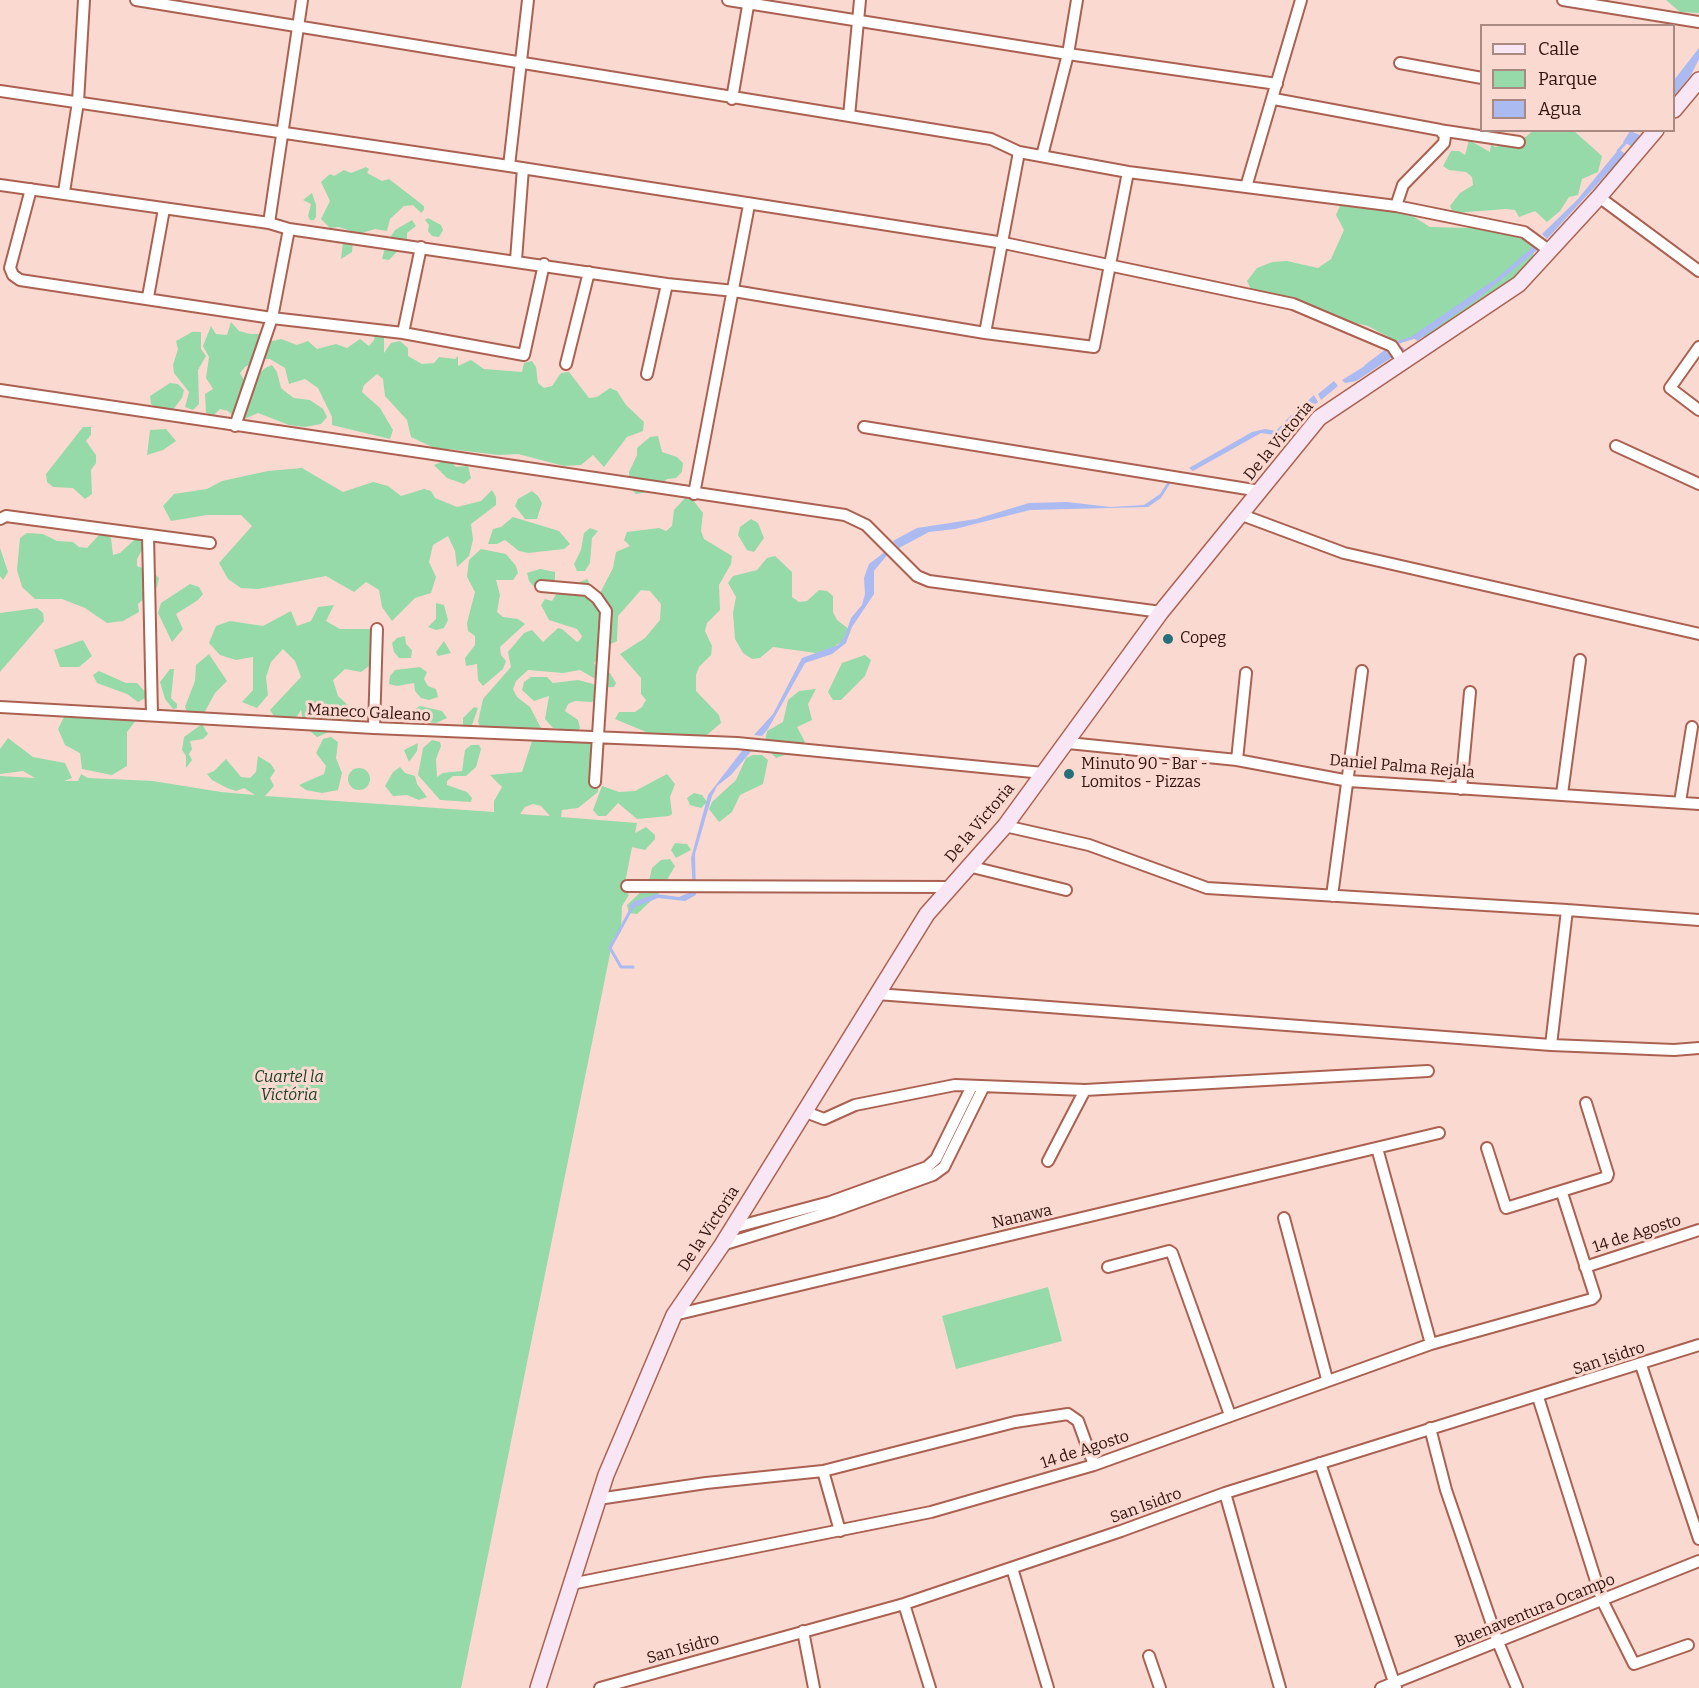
<!DOCTYPE html>
<meta charset="utf-8">
<style>
body{margin:0}
#map{position:relative;width:1699px;height:1688px;overflow:hidden;background:#fad9d1;font-family:Bitter,serif}
canvas{display:block}
.legend{position:absolute;left:1480px;top:24px;width:195px;height:108px;box-sizing:border-box;background:#fad9d1;border:2px solid #a98a83;margin:0;padding:8px 10px;list-style:none;font-size:18px;color:#30130d}
.legend li{display:flex;align-items:center;gap:12px;height:30px}
.legend b{width:30px;border:2px solid #a98a83}
</style>
<div id="map">
<canvas width="1699" height="1688"></canvas>
<ul class="legend">
<li><b style="height:8px;background:#f8e6f4"></b>Calle</li>
<li><b style="height:16px;background:#96daa9"></b>Parque</li>
<li><b style="height:16px;background:#abbaf1"></b>Agua</li>
</ul>
</div>
<script>
const g = document.querySelector('canvas').getContext('2d');
g.lineJoin = 'round';
function fillPath(path, color) { g.fillStyle = color; g.fill(path, 'evenodd'); }
const poly = rows => new Path2D(rows.map(r => 'M' + r).join(''));
function strokePath(path, color, width, dash) { g.strokeStyle = color; g.lineWidth = width; g.lineCap = dash ? 'butt' : 'round'; g.setLineDash(dash || []); g.stroke(path); }
function write(font, color, halo, rows, align = 'center') {
  g.font = font + ' Bitter,serif'; g.lineWidth = 6; g.setLineDash([]); g.textBaseline = 'middle'; g.strokeStyle = halo; g.fillStyle = color; for (const [text, x, y, turn = 0] of rows) {
    g.save(); g.translate(x, y); g.rotate((+turn || 0) * Math.PI / 180); g.textAlign = isNaN(turn) ? turn : align; if (halo) g.strokeText(text, 0, 0); g.fillText(text, 0, 0); g.restore();
  }
}
const green = poly([
 [1666,0,1699,0,1699,13,1680,12],
 [1533,131,1574,131,1602,156,1598,172,1582,179,1578,195,1569,197,1560,211,1547,222,1535,211,1519,217,1515,210,1506,209,1453,213,1450,206,1460,193,1473,185,1472,177,1466,172,1449,170,1443,166,1451,151,1459,151,1465,155,1469,140,1490,152,1491,144,1495,147,1519,142],
 [366,167,369,169,367,173,382,181,389,179,424,206,424,210,421,213,413,205,404,206,390,219,387,231,375,229,359,234,339,227,330,228,321,219,330,201,321,182,330,174,334,176,344,170,351,173],
 [312,193,316,205,316,217,314,220,310,220,308,216,311,204,303,200],
 [1357,195,1390,202,1430,227,1511,229,1537,239,1533,251,1534,258,1512,282,1482,299,1430,336,1396,341,1368,326,1269,302,1254,295,1247,281,1257,268,1272,262,1287,261,1318,268,1331,259,1344,230,1336,215,1342,201],
 [428,218,441,225,443,230,439,237,432,236,428,231,429,225,425,220],
 [412,220,416,226,407,233,407,241,389,260,382,259,386,244,395,230],
 [346,240,353,240,352,252,341,259,343,243],
 [231,322,239,331,250,334,263,334,273,341,281,339,297,345,308,341,317,349,336,344,347,348,360,339,369,346,374,340,376,329,381,329,384,337,384,353,391,343,400,341,408,348,408,356,422,364,434,363,439,357,455,359,458,356,458,366,471,360,484,369,522,372,524,363,532,361,536,367,538,383,544,388,552,386,561,373,569,372,589,398,597,397,610,388,617,391,626,405,644,422,643,431,627,437,604,467,593,455,581,465,564,466,518,454,499,455,449,449,441,451,411,437,407,420,385,396,383,379,377,374,364,385,362,392,380,408,393,430,390,439,332,425,332,417,318,388,305,379,289,384,285,368,270,359,261,359,245,367,240,373,244,380,253,380,265,368,272,365,277,372,281,388,287,393,294,398,310,400,323,409,327,417,321,424,305,427,289,425,258,413,242,420,234,417,228,411,220,409,214,415,206,413,205,394,213,389,206,378,209,357,203,346,211,326,216,334,227,335],
 [192,332,201,332,201,349,206,356,198,370,199,404,193,410,185,407,189,392,174,373,173,365,178,349,176,341],
 [170,383,178,384,184,390,182,398,172,411,164,414,151,404,150,396],
 [83,427,91,427,91,435,86,441,96,455,96,463,91,470,92,494,85,499,73,488,53,487,47,482,46,474],
 [166,429,176,441,163,450,147,455,150,430],
 [658,436,662,452,677,457,683,463,682,472,676,478,667,479,655,491,636,494,630,488,629,472,637,455,637,448,650,437],
 [448,459,456,467,468,466,471,478,464,484,447,478,434,465],
 [302,468,343,492,373,482,388,486,401,496,424,489,431,491,435,498,457,507,481,501,492,490,496,497,496,505,471,524,473,540,469,556,457,567,455,551,448,536,433,545,429,562,436,577,431,593,415,598,392,621,382,607,379,590,366,582,354,592,326,576,258,589,241,588,228,579,219,563,252,526,241,515,207,515,171,521,163,506,174,494,207,489,222,481,268,471],
 [532,491,538,496,542,503,537,519,525,519,515,506,518,499],
 [685,498,693,500,703,513,701,531,704,539,732,556,731,564,719,585,720,610,707,623,705,631,712,646,711,655,699,667,696,675,696,691,719,715,721,723,708,734,691,741,658,737,615,719,619,712,635,712,642,707,646,700,641,694,641,678,620,654,645,638,660,620,661,604,650,591,641,590,618,616,617,641,609,645,604,639,605,631,598,597,613,568,616,552,630,546,624,540,627,532,659,528,666,531,672,526,674,510],
 [513,517,559,531,570,544,564,549,528,553,519,551,505,540,497,544,488,544,493,529,501,527],
 [751,519,758,523,764,538,754,552,747,550,738,535,740,527],
 [590,528,598,531,592,538,590,563,585,571,577,571,574,564,581,550,584,533],
 [146,529,149,537,137,559,137,566,153,572,159,578,157,587,138,604,139,612,123,621,107,623,85,608,62,599,35,599,22,587,17,570,20,538,27,533,43,534,57,541,73,542,79,547,87,548,99,535,106,533,111,538,113,555,120,553],
 [0,532,0,548,8,572,3,580,0,576],
 [481,549,506,554,516,566,518,573,513,580,496,580,500,595,497,612,503,617,518,619,525,624,500,647,501,655,506,661,503,669,483,686,478,680,477,664,466,666,465,658,475,645,475,636,468,631,467,623,475,592,467,577,468,568,469,560],
 [775,556,792,572,792,597,799,602,807,601,819,590,827,591,833,596,833,612,837,620,850,630,847,638,832,648,816,653,773,647,760,658,752,659,743,653,735,639,733,613,736,597,728,583,733,576,757,570,767,558],
 [540,569,555,572,555,580,550,587,534,587,529,581,527,573],
 [587,579,603,606,600,656,594,663,599,670,610,673,616,683,614,687,609,687,580,670,563,673,528,670,516,681,513,689,517,697,530,707,541,728,536,735,529,737,505,728,498,733,482,730,478,722,483,699,511,667,508,652,524,633,532,630,543,642,558,628,562,629,577,642,580,640,582,636,577,629,549,620,541,605,545,599,552,601,558,591],
 [190,584,199,587,203,594,198,600,176,614,183,629,172,642,158,613,161,603],
 [436,603,444,605,448,620,444,628,436,630,428,627,436,619],
 [334,605,326,621,340,629,373,629,376,661,361,672,345,669,333,680,338,696,350,707,351,723,317,737,304,726,301,710,295,719,279,724,270,710,301,677,295,661,283,649,271,662,266,677,268,695,257,708,242,702,253,690,253,657,236,660,220,655,209,643,216,626,230,621,263,626,291,611,297,626,311,621,318,607],
 [37,608,43,613,44,621,0,672,0,613],
 [405,636,406,644,412,650,411,658,399,658,394,652,392,643,397,638],
 [83,640,92,656,79,667,60,667,54,650],
 [444,641,451,653,438,656,436,652],
 [209,654,227,681,215,693,203,715,188,715,185,707,195,681,196,665],
 [865,655,871,660,865,676,841,700,833,700,828,692,842,663],
 [420,667,427,672,424,679,428,686,436,689,438,697,429,700,421,698,415,691,414,683,397,686,389,684,390,676,395,670],
 [170,669,174,669,171,698,177,704,177,708,173,709,165,699,160,682],
 [99,671,126,683,137,683,149,696,138,702,127,694,97,683,93,675],
 [531,677,547,677,553,683,578,680,601,686,600,698,592,702,575,701,568,704,565,711,578,720,580,728,575,734,567,735,561,729,553,728,545,719,549,696,534,701,522,690,524,682],
 [816,689,808,704,812,720,797,727,805,742,791,753,776,758,764,746,767,731,783,722,788,700,799,691],
 [109,706,125,709,137,719,127,732,127,766,112,775,82,769,80,753,65,745,58,729,65,715,95,713],
 [420,706,442,711,447,718,436,723,411,720,409,713],
 [474,707,478,708,472,725,463,725,463,718],
 [202,724,208,734,203,739,190,741,192,749,189,754,192,760,186,768,186,756,182,750,184,737],
 [331,737,338,742,336,758,342,773,338,790,322,793,306,790,299,785,324,774,326,766,316,753,323,739],
 [8,738,33,757,65,763,72,778,64,781,78,781,81,774,88,778,153,781,221,792,255,795,244,788,236,791,227,788,212,780,207,774,214,771,226,759,241,777,250,778,256,772,258,756,271,764,275,771,270,778,274,786,265,796,494,812,494,801,502,787,490,775,522,772,532,741,555,738,580,743,587,742,596,743,598,792,578,808,562,810,561,817,637,823,635,833,646,827,655,835,655,839,645,850,632,847,624,888,629,895,622,906,621,932,613,939,461,1688,0,1688,0,776,35,778,23,771,0,774,0,749],
 [533,804,541,806,550,816,520,814,525,807],
 [432,740,440,742,441,746,436,759,437,777,443,773,462,771,465,750,471,745,479,745,481,749,476,767,466,776,453,776,447,781,447,785,467,792,472,798,471,802,440,800,418,775,423,748],
 [418,743,417,751,409,762,404,750],
 [753,755,762,755,768,760,763,784,740,795,732,812,719,822,709,809,712,802,736,780,746,758],
 [400,767,405,773,415,776,417,784,427,797,419,800,407,795,393,796,385,786,393,772],
 '348 779a11 11 0 1 1 22 0a11 11 0 1 1-22 0Z',
 [667,774,675,784,670,797,672,814,669,816,637,819,618,803,606,816,598,816,593,810,602,786,619,792,635,791],
 [694,793,702,795,707,802,701,808,690,805,687,798],
 [675,843,687,844,691,850,676,858,671,850],
 [670,859,675,866,668,878,669,884,637,914,629,913,627,905,648,885,652,868,661,860],
 [1048,1287,1062,1341,956,1369,942,1316]
]);
const water = poly([
 [1699,48,1699,59,1691,75,1674,96,1674,80],
 [1630,131,1640,135,1631,146,1623,142],
 [1619,149,1625,154,1547,239,1542,234,1577,200],
 [1537,243,1541,247,1480,297,1417,341,1412,336,1497,278],
 [1399,345,1405,349,1356,381,1345,383,1342,380],
 [1334,381,1338,386,1321,400,1318,394],
 [1314,395,1318,402,1301,414,1298,410],
 [1291,415,1297,420,1281,436,1261,433,1193,471,1189,468,1252,432,1265,429,1276,431],
 [1169,480,1171,482,1161,498,1148,507,1030,510,955,529,929,532,899,548,893,541,917,528,976,519,1029,503,1067,502,1110,507,1144,505,1160,494],
 [886,551,888,554,874,571,874,594,852,627,846,643,832,654,805,663,768,729,762,736,754,735,773,714,802,658,838,645,845,636,851,618,862,605,865,594,864,578,869,564],
 [745,747,753,749,731,775,717,786,712,796,695,854,696,895,685,901,658,898,633,908,629,906,635,901,656,894,679,897,693,891,691,858,708,795]
]);
const stream = poly([
 [1618,151,1628,140],
 [1399,342,1415,337],
 [1366,366,1386,351],
 [1292,422,1303,412],
 [633,906,610,948,621,967,633,967]
]);
const street = poly([
 [136,0,991,139,1019,152,1128,172,1396,206],
 [728,0,1068,54,1277,84],
 [1563,0,1699,22],
 [1400,63,1482,78],
 [0,91,509,166,1004,243,1293,304,1392,346,1402,361],
 [732,99,749,0],
 [1274,99,1440,130,1445,136,1444,143,1403,185,1396,206,1524,232,1550,251],
 [849,116,860,0],
 [1439,130,1519,142],
 [1042,156,1068,54,1077,0],
 [509,166,528,0],
 [0,185,269,223,289,229,667,284,734,291,985,333,1094,347,1128,172],
 [1246,187,1301,0],
 [31,189,10,268,13,275,20,280,272,318,403,333,524,355,544,264],
 [64,192,78,102,84,0],
 [1599,197,1699,271],
 [269,223,302,0],
 [516,260,523,168],
 [148,297,164,209],
 [403,333,421,247],
 [985,333,1019,152],
 [1699,347,1670,388,1699,410],
 [566,364,589,272],
 [647,374,667,284],
 [0,390,845,515,866,525,917,576,929,581,1161,612],
 [235,426,272,318,289,229],
 [864,427,1260,491],
 [1616,446,1699,484],
 [694,494,749,205],
 [1242,515,1344,553,1699,634],
 [0,519,6,516,210,543],
 [148,535,152,715],
 [541,586,587,590,597,598,606,611,595,782],
 [0,707,374,728,737,743,1043,773],
 [374,728,377,629],
 [1068,743,1237,760,1349,781,1699,804],
 [1237,760,1246,673],
 [1461,789,1470,692],
 [1562,794,1580,660],
 [1680,802,1692,727],
 [1005,826,1089,845,1207,888,1567,910,1699,920],
 [968,866,1066,890],
 [627,886,950,887],
 [1332,896,1362,671],
 [1567,910,1551,1045,1674,1050,1699,1048],
 [877,994,1551,1045],
 [803,1111,824,1119,855,1105,955,1085,1085,1090,1428,1071],
 [1377,1148,1431,1344],
 [1487,1148,1506,1208,1607,1177,1608,1174,1586,1103],
 [1048,1161,1085,1090],
 [1284,1218,1327,1379],
 [732,1228,830,1202,927,1167,936,1159,972,1086],
 [722,1245,833,1211,933,1175,944,1167,983,1088],
 [1108,1267,1169,1251,1172,1253,1230,1415],
 [1585,1267,1699,1230],
 [674,1315,1439,1133],
 [1641,1365,1699,1539],
 [1538,1397,1602,1600,1634,1664,1688,1645],
 [1430,1428,1446,1490,1498,1642,1517,1688],
 [1320,1463,1396,1688],
 [823,1471,840,1531],
 [1225,1493,1280,1688],
 [598,1499,706,1483,823,1471,1015,1422,1068,1414,1078,1421,1094,1465],
 [1012,1568,1048,1688],
 [571,1584,931,1512,1094,1465,1431,1344,1592,1299,1595,1296,1562,1193],
 [904,1604,930,1688],
 [803,1631,814,1688],
 [1149,1656,1160,1688],
 [600,1688,904,1604,1121,1531,1225,1493,1699,1345],
 [1381,1688,1699,1561]
]);
const secondary = poly([
 [1674,110,1699,80],
 [538,1688,606,1475,674,1315,722,1245,927,914,1005,826,1161,612,1319,418,1519,284,1599,197,1656,130]
]);
const markers = [
 [1168,639,6,"#286f7c"],
 [1069,774,6,"#286f7c"]
];
const streetNames = [
 ["De la Victoria",1279,441,-50],
 ["Maneco Galeano",369,713,3],
 ["Daniel Palma Rejala",1402,767,5],
 ["De la Victoria",980,823,-50],
 ["Nanawa",1022,1217,-13],
 ["De la Victoria",709,1229,-57],
 ["14 de Agosto",1637,1234,-18],
 ["San Isidro",1609,1359,-18],
 ["14 de Agosto",1085,1450,-18],
 ["San Isidro",1146,1506,-20],
 ["Buenaventura Ocampo",1535,1611,-22],
 ["San Isidro",683,1649,-16]
];
const poiNames = [
 ["Copeg",1180,639],
 ["Minuto 90 - Bar -",1081,765],
 ["Lomitos - Pizzas",1081,783]
];
const parkNames = [
 ["Cuartel la",289,1078],
 ["Victória",289,1096]
];
fillPath(green, '#96daa9');
fillPath(water, '#abbaf1');
strokePath(stream, '#abbaf1', 3);
strokePath(street, '#aa6152', 14);
strokePath(secondary, '#aa6152', 18);
strokePath(street, '#fff', 10);
strokePath(secondary, '#f8e6f4', 15);
for (const [x, y, r, color] of markers) { const dot = new Path2D(); dot.arc(x, y, r, 0, 2 * Math.PI); g.fillStyle = color; g.fill(dot); strokePath(dot, '#fad9d1', 2); }
write('16px', '#30130d', '#fad9d1', streetNames);
write('16px', '#30130d', '#fad9d1', poiNames, 'left');
write('italic 16px', '#173f25', '#fad9d1', parkNames);
</script>
